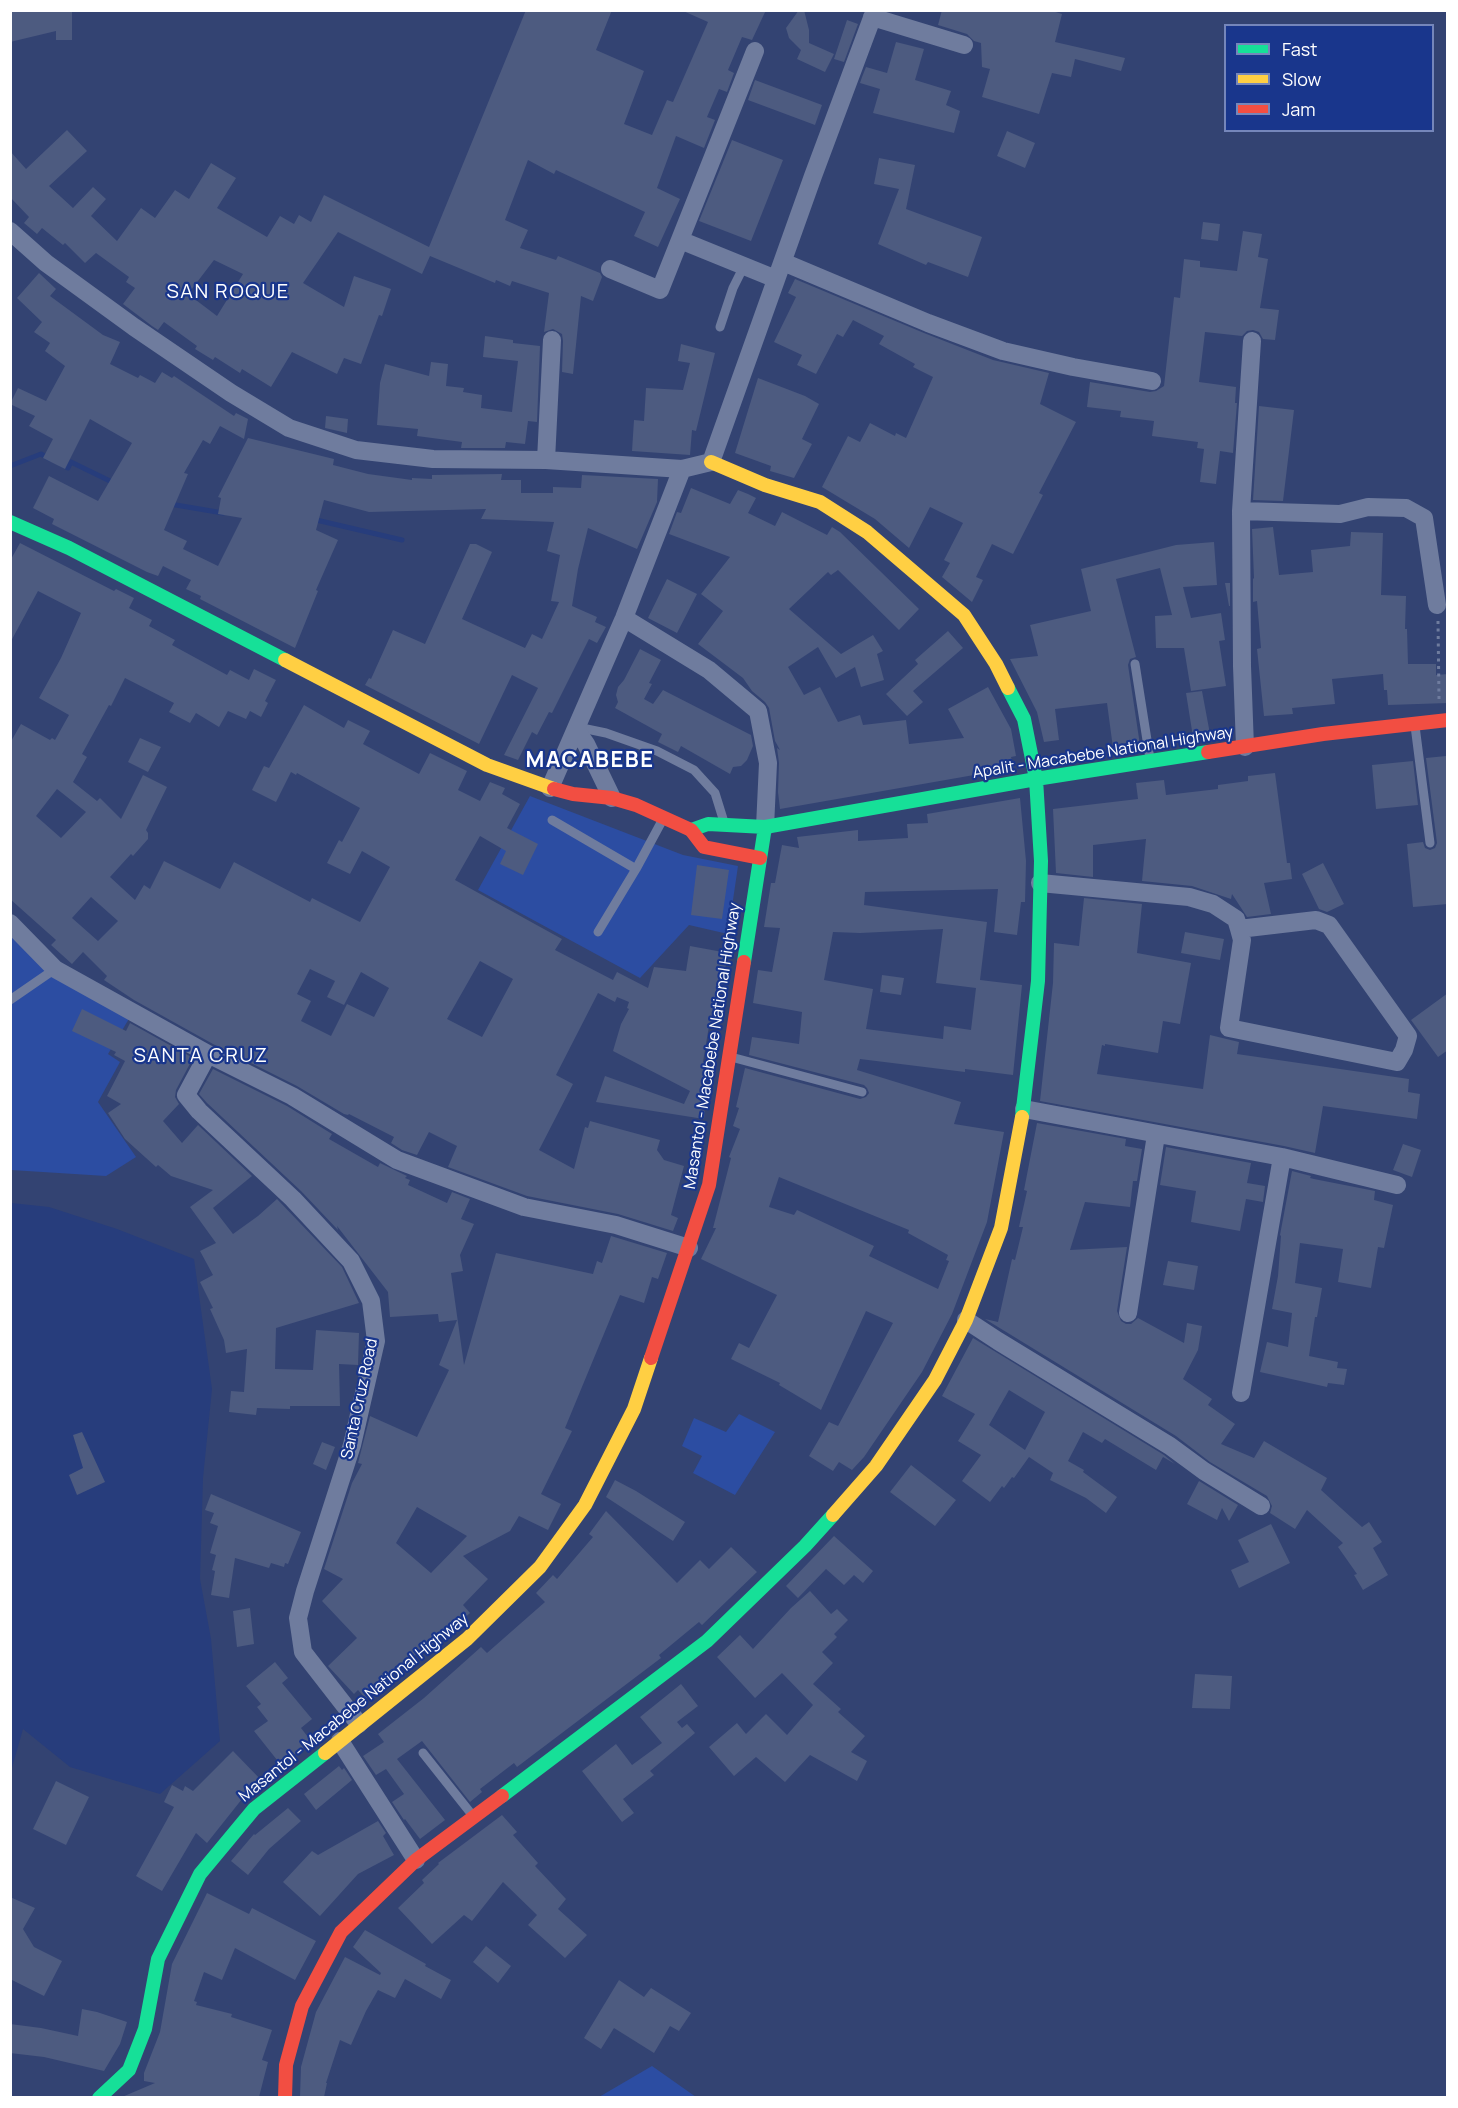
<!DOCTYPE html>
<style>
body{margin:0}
#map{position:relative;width:1458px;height:2108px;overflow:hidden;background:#334372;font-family:Manrope,sans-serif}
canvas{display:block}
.frame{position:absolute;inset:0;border:12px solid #fff;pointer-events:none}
.legend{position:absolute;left:1224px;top:24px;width:210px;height:108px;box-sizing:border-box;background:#19368c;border:2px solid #7586ba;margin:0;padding:8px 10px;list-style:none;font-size:18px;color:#fff}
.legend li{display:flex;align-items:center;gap:12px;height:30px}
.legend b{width:30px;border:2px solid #7586ba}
</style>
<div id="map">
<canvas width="1458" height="2108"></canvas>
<div class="frame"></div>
<ul class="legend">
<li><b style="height:8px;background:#16e098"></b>Fast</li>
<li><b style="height:8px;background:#ffcf43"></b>Slow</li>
<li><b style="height:8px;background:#f24e42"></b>Jam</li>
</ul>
</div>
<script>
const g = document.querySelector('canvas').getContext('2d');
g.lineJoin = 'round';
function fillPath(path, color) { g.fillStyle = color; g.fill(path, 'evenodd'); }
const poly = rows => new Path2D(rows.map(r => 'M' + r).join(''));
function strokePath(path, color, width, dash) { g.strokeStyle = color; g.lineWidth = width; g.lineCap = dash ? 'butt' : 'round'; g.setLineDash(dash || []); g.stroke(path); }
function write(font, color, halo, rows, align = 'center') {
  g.font = font + ' Manrope,sans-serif'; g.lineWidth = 4.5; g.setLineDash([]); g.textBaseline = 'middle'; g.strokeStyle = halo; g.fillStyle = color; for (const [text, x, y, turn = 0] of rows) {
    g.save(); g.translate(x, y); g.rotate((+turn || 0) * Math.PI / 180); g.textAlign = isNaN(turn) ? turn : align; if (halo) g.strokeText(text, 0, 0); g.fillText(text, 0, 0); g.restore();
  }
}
const green = poly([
 [530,796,683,855,738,866,728,934,689,925,640,978,478,890],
 [10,935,130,1017,108,1054,120,1062,98,1102,136,1157,106,1176,11,1170],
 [739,1414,775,1432,735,1495,693,1473,702,1456,682,1446,694,1418,726,1432],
 [652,2066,696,2097,599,2097]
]);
const water = poly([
 [11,1203,49,1207,117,1229,194,1259,212,1389,203,1478,200,1579,211,1639,220,1741,160,1794,70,1767,23,1729,11,1771]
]);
const stream = poly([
 [61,464,68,468,71,462,114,483],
 [10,466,41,454,50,459],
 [170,504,223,513],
 [312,519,402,540]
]);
const building = poly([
 [10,10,72,10,72,40,56,40,56,31,10,42],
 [526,10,612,10,596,50,644,71,624,124,652,135,667,100,673,102,708,22,681,10,766,10,752,40,742,37,728,70,734,73,727,92,719,89,707,117,715,120,704,148,676,136,657,188,680,199,658,247,634,236,645,212,556,170,554,174,528,160,505,220,528,230,520,248,556,260,558,256,600,273,602,277,593,301,581,296,573,374,562,372,563,341,562,334,553,329,544,332,549,293,512,281,510,286,496,280,495,283,430,256,422,274,338,232,303,283,344,307,354,276,391,289,382,316,379,315,361,364,344,358,337,374,292,352,271,387,242,369,240,373,215,357,213,360,195,349,197,346,164,322,158,330,152,326,123,304,135,288,126,282,129,277,96,253,85,263,65,243,63,245,42,228,37,234,24,223,29,217,10,197,10,151,26,169,67,130,87,151,49,186,73,208,93,187,106,199,91,216,117,241,141,208,155,218,175,190,189,199,211,163,236,178,217,208,267,237,280,216,294,224,299,215,311,222,324,195,429,247],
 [214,260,243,274,217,316,188,294],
 [799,10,804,10,809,30,809,43,834,54,825,72,797,59,801,50,789,38,786,28],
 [942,10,1049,10,1062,14,1055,42,1125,58,1121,71,1075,59,1071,77,1052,73,1039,114,982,97,990,69,982,67,981,43,974,41,967,34,938,25],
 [847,20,858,24,844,62,834,59],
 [896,42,924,49,915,80,951,91,946,105,960,111,954,133,873,113,880,89,860,83,862,77,866,67,887,73],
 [755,80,822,105,815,125,748,100],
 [1007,131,1035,143,1025,168,997,156],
 [732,140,783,160,751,241,699,221],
 [879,158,915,165,906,209,982,237,968,277,928,262,926,265,878,244,899,189,874,184],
 [1203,222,1220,224,1218,241,1201,239],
 [1243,231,1262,234,1258,257,1268,259,1260,308,1279,310,1275,340,1263,339,1259,332,1253,330,1247,331,1242,336,1205,332,1199,382,1236,387,1235,403,1237,403,1233,453,1220,451,1216,484,1200,482,1204,449,1197,448,1198,442,1152,436,1154,421,1120,417,1121,411,1087,407,1090,382,1150,392,1156,391,1164,386,1174,297,1180,298,1184,259,1200,261,1200,267,1237,271],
 [39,273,56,289,50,296,103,335,120,342,110,364,138,378,140,375,155,383,162,372,172,378,174,376,234,416,236,413,248,419,244,439,220,426,210,444,203,440,184,473,188,474,164,530,187,541,183,549,218,566,242,518,218,514,221,498,218,497,248,438,334,459,333,465,368,474,412,480,412,478,432,479,432,475,502,474,501,480,521,480,521,493,553,493,553,487,581,488,582,475,658,479,657,502,637,549,588,528,578,569,572,606,597,617,595,622,606,627,597,643,589,639,552,713,549,712,537,735,532,732,518,760,504,755,538,688,512,675,479,744,365,685,369,678,371,679,393,630,425,644,470,544,476,544,492,552,462,619,525,648,532,634,542,639,559,602,551,601,560,555,547,551,554,522,481,519,486,509,369,512,324,500,316,530,338,540,316,590,318,591,295,648,200,599,201,596,186,589,191,580,163,566,158,576,147,572,52,524,54,519,33,508,49,476,98,501,132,443,90,419,65,469,43,458,53,439,29,426,35,416,10,404,18,388,46,401,65,366,45,351,50,343,34,332,42,322,17,298],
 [795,279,924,333,993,360,1049,373,1040,404,1076,422,1039,493,1043,495,1013,554,992,544,976,577,983,580,972,602,942,577,950,563,944,560,963,523,930,507,909,548,875,519,822,487,848,436,860,442,870,423,895,436,896,433,906,438,933,377,913,367,915,364,879,344,884,336,853,320,843,337,837,334,816,374,797,365,802,355,774,342,796,297,788,293],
 [485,336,513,340,513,343,540,346,537,422,528,421,525,444,506,442,505,448,461,448,462,442,417,436,418,429,377,425,380,383,385,364,429,376,431,362,448,364,446,386,464,388,463,392,482,395,481,408,512,412,518,361,483,357],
 [681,344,715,353,696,431,692,430,690,455,632,451,634,420,644,421,646,388,683,390,690,363,678,361],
 [758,378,805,396,819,404,802,439,812,444,794,478,770,471,771,466,735,453],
 [1259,406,1294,410,1283,501,1253,500],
 [326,416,348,419,347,433,325,428],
 [691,488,730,504,738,490,748,494,756,498,748,513,775,526,782,512,827,535,832,527,840,532,919,609,899,630,838,570,831,575,828,572,789,609,841,654,873,635,883,651,877,654,884,680,861,687,855,667,836,678,818,647,788,667,804,695,820,687,838,722,860,715,863,725,906,720,909,744,964,738,948,709,988,687,1011,729,1016,756,1011,757,1014,768,780,809,778,792,779,763,777,748,780,750,775,741,769,708,765,702,752,691,743,678,698,644,723,611,701,594,730,557,669,534,677,512,681,513],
 [1273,527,1279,575,1313,572,1311,550,1350,546,1351,532,1383,533,1381,595,1406,596,1405,629,1407,629,1408,664,1436,664,1436,675,1448,674,1448,703,1388,705,1387,690,1384,690,1383,674,1332,679,1335,704,1292,708,1293,714,1264,716,1257,649,1261,648,1257,601,1253,602,1253,579,1254,578,1252,529],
 [1214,542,1217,585,1183,587,1191,618,1221,613,1225,640,1219,641,1226,686,1191,691,1184,648,1156,648,1155,616,1172,615,1160,568,1116,579,1136,657,1130,659,1128,665,1140,745,1113,748,1107,703,1055,709,1059,740,1044,742,1037,712,1010,659,1038,656,1030,625,1091,611,1081,569,1176,545],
 [20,543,114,591,116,589,134,598,129,608,152,620,149,626,175,640,172,645,227,675,230,670,249,680,254,669,276,680,265,701,268,703,261,717,250,711,246,719,228,711,219,727,196,713,190,723,169,712,174,703,125,678,111,706,109,705,82,754,87,757,73,782,97,801,100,798,121,819,143,775,167,787,146,830,148,833,148,839,133,856,131,854,110,877,135,900,144,885,150,889,164,861,220,889,234,862,310,902,312,898,360,922,390,867,362,851,350,874,327,863,339,840,342,842,360,808,297,773,296,775,291,772,276,802,252,790,264,766,269,768,304,705,344,728,348,720,370,731,363,744,419,774,430,753,467,771,458,790,480,801,490,782,505,788,502,794,520,804,507,828,538,844,523,875,500,864,506,851,480,836,455,880,562,939,555,950,613,980,617,972,648,988,654,967,686,971,690,946,728,953,719,1003,715,1002,712,1026,709,1026,703,1062,707,1064,701,1109,705,1111,704,1119,596,1102,605,1076,684,1104,690,1091,613,1051,621,1024,629,1009,627,1008,629,1002,617,997,615,1002,598,993,556,1075,573,1084,539,1150,574,1169,585,1127,588,1128,590,1121,660,1140,657,1150,664,1160,684,1166,671,1215,678,1218,673,1231,618,1214,527,1196,448,1167,457,1146,429,1132,417,1155,402,1150,391,1143,394,1137,349,1114,348,1115,344,1114,297,1086,213,1044,134,1000,104,980,107,976,83,952,72,964,51,945,56,940,10,899,10,743,21,724,50,740,52,738,55,740,69,715,39,698,61,658,81,613,38,591,10,643,10,561],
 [57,789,86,812,61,838,36,816],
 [91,897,118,921,98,941,72,918],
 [480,961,513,979,482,1037,447,1019],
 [310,969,335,981,327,997,344,1005,361,972,389,988,374,1017,347,1004,331,1036,301,1021,311,1001,297,994],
 [667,579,697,594,677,633,648,618],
 [1225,583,1230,583,1230,606,1229,606],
 [948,631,963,648,913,691,923,702,907,716,886,694,918,664,915,660],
 [640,649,661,660,649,683,652,684,644,699,653,704,663,690,751,735,753,746,747,760,741,766,733,767,730,774,681,746,678,752,658,742,662,734,615,708,618,702,616,695,618,687,624,680],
 [1202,691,1210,734,1193,737,1186,693],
 [140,738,161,747,148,772,128,762],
 [1446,756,1448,904,1413,907,1407,844,1423,842,1425,848,1430,850,1435,848,1437,843,1426,758],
 [1413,761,1418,805,1376,809,1372,765],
 [1275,773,1287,863,1290,863,1292,879,1264,883,1271,914,1247,917,1232,894,1231,899,1192,886,1142,881,1146,839,1093,845,1093,877,1056,873,1053,809,1138,799,1136,783,1164,780,1166,795,1218,789,1218,785,1248,781,1248,776],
 [1020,798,1026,861,1025,902,1021,902,1017,935,994,932,998,889,865,892,864,905,987,922,980,980,1022,985,1013,1075,965,1069,965,1072,860,1059,857,1070,961,1102,954,1124,1004,1132,987,1222,952,1314,922,1372,864,1457,852,1470,839,1462,833,1471,809,1456,829,1422,838,1426,893,1323,866,1311,821,1410,779,1385,780,1383,731,1359,739,1343,749,1348,777,1295,701,1259,716,1228,713,1228,731,1158,729,1157,740,1129,733,1126,739,1108,736,1107,745,1068,860,1099,866,1097,869,1093,867,1088,864,1085,749,1055,752,1037,799,1044,802,1012,753,1003,758,970,772,972,780,928,764,927,771,883,775,883,782,845,799,848,797,837,858,830,858,841,908,838,907,824,928,823,927,814],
 [943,929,936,983,976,988,971,1030,944,1026,943,1039,866,1029,873,989,824,980,833,932,860,933],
 [779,1177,909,1230,908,1233,948,1255,946,1260,949,1261,938,1289,869,1256,874,1246,797,1210,794,1215,769,1207],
 [1323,863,1344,904,1327,912,1319,909,1302,874],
 [697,865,729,870,722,919,691,915],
 [1084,898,1142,904,1137,953,1191,963,1180,1024,1163,1021,1158,1053,1105,1044,1105,1046,1102,1045,1097,1074,1203,1089,1210,1035,1239,1042,1237,1054,1409,1079,1408,1092,1420,1094,1417,1119,1323,1106,1315,1153,1284,1146,1040,1101,1053,983,1054,943,1079,946],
 [1185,932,1224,939,1220,960,1181,953],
 [882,975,904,978,901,995,880,992],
 [1448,993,1448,1050,1438,1057,1411,1020],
 [82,1009,126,1031,130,1023,193,1058,176,1090,175,1097,179,1104,163,1121,182,1143,198,1125,252,1176,213,1208,233,1234,258,1216,277,1199,342,1267,359,1303,276,1328,275,1369,313,1370,316,1330,359,1333,358,1365,339,1364,340,1406,290,1406,290,1409,257,1408,256,1415,229,1412,231,1391,244,1392,247,1349,226,1353,224,1340,210,1309,213,1308,200,1282,213,1275,200,1251,216,1243,190,1207,213,1190,171,1176,158,1165,156,1167,125,1139,108,1113,121,1104,107,1096,125,1061,114,1055,116,1052,72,1031],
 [213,1069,287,1106,332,1134,329,1139,378,1167,380,1163,407,1176,405,1178,410,1180,408,1185,447,1203,452,1192,470,1199,461,1219,474,1224,460,1255,463,1271,451,1273,464,1365,496,1253,593,1274,597,1261,602,1263,611,1236,667,1253,658,1279,652,1277,644,1303,620,1295,565,1428,572,1431,541,1494,561,1504,548,1530,519,1516,510,1531,463,1556,488,1579,463,1605,470,1613,459,1623,457,1621,422,1654,419,1652,366,1699,358,1690,354,1694,328,1666,357,1638,322,1601,343,1579,324,1569,352,1483,362,1464,358,1463,370,1416,417,1437,449,1370,439,1365,457,1320,439,1322,438,1314,390,1317,388,1292,337,1226,338,1230,301,1191,207,1103,199,1094],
 [417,1507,467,1536,431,1573,396,1543],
 [1037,1123,1126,1139,1125,1146,1142,1149,1137,1181,1133,1181,1130,1207,1085,1202,1070,1250,1127,1247,1117,1311,1121,1321,1126,1324,1131,1324,1138,1318,1184,1343,1187,1323,1202,1326,1198,1350,1183,1379,1212,1399,1208,1405,1235,1424,1221,1444,1254,1458,1264,1441,1327,1478,1321,1490,1362,1527,1369,1522,1382,1542,1373,1548,1388,1575,1363,1590,1354,1575,1357,1574,1338,1547,1343,1543,1307,1510,1295,1529,1270,1513,1272,1506,1267,1496,1210,1462,1176,1436,985,1319,998,1322,1012,1259,1015,1260,1023,1227,1019,1227,1027,1191,1024,1190],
 [1403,1144,1421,1150,1412,1177,1393,1170],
 [1166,1147,1251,1163,1247,1183,1265,1186,1263,1202,1246,1199,1240,1231,1191,1222,1196,1191,1160,1185],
 [1292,1171,1311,1176,1310,1178,1314,1179,1375,1191,1374,1200,1393,1205,1384,1248,1378,1247,1371,1288,1338,1282,1343,1249,1300,1243,1295,1283,1322,1288,1317,1317,1315,1317,1309,1356,1338,1362,1337,1368,1347,1369,1344,1385,1328,1383,1327,1387,1260,1372,1267,1342,1288,1347,1292,1313,1272,1309,1278,1276,1281,1236,1280,1235],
 [1168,1261,1198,1266,1194,1290,1163,1285],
 [973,1338,1164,1455,1175,1464,1163,1457,1156,1470,1105,1439,1102,1443,1083,1432,1068,1461,1084,1470,1083,1472,1117,1497,1106,1513,1086,1498,1050,1480,1053,1473,1029,1457,1014,1478,1012,1477,1004,1488,1002,1486,990,1502,962,1481,981,1455,958,1441,975,1414,942,1396],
 [1009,1390,1045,1412,1025,1450,989,1425],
 [82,1432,105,1482,77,1495,69,1475,83,1468,73,1435],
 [322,1442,335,1447,326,1470,313,1464],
 [911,1465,956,1500,935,1526,890,1492],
 [615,1480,636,1491,685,1522,673,1541,606,1497],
 [1199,1481,1238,1505,1229,1521,1222,1508,1217,1520,1187,1504],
 [211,1494,301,1532,288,1564,285,1563,284,1567,271,1563,269,1568,235,1558,229,1598,211,1595,215,1571,212,1570,216,1555,210,1553,218,1526,210,1523,214,1513,205,1510],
 [606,1511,677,1583,700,1560,709,1569,731,1547,757,1572,702,1625,699,1622,659,1655,661,1658,517,1767,514,1763,480,1789,482,1792,470,1802,422,1741,397,1759,445,1820,420,1839,405,1819,404,1820,392,1802,404,1794,386,1769,376,1775,363,1756,384,1742,378,1734,424,1698,481,1647,487,1653,545,1602,536,1593,553,1575,557,1579,593,1537,589,1534],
 [1271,1524,1290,1563,1239,1588,1231,1570,1249,1562,1238,1540],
 [834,1536,873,1571,863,1583,854,1575,844,1585,826,1569,798,1598,786,1586],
 [810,1591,831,1614,837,1609,848,1620,834,1634,837,1637,822,1652,833,1663,813,1684,841,1709,838,1712,865,1736,851,1752,867,1761,857,1781,810,1755,785,1782,756,1757,734,1776,709,1747,737,1723,746,1734,766,1714,787,1735,813,1705,782,1673,755,1698,717,1657,740,1635,753,1649,791,1608],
 [250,1608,254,1644,237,1647,233,1611],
 [275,1662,288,1678,282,1683,312,1719,301,1728,311,1741,281,1765,254,1731,268,1721,257,1707,261,1704,246,1686],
 [1195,1674,1232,1676,1230,1709,1192,1708],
 [681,1684,698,1706,677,1722,682,1728,687,1724,695,1733,650,1771,654,1775,623,1799,634,1813,622,1822,582,1771,616,1744,632,1765,662,1743,640,1717],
 [233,1751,263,1782,242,1799,207,1843,196,1833,162,1891,136,1876,174,1807,164,1802,172,1785,183,1791,185,1786,193,1791],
 [339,1766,342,1770,344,1768,352,1780,316,1810,304,1794],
 [56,1781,89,1797,66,1845,33,1829],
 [288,1808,301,1821,269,1849,248,1875,231,1861,254,1834,255,1835],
 [502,1815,517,1832,513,1835,538,1863,535,1866,566,1899,558,1909,587,1935,565,1958,528,1925,537,1915,503,1882,472,1921,464,1915,432,1944,398,1908,424,1883,422,1880,439,1864,438,1863],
 [378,1821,386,1833,383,1836,394,1855,358,1874,320,1916,283,1882,312,1851,318,1855],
 [207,1893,249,1914,252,1908,316,1941,295,1980,235,1948,222,1980,204,1972,194,2001,197,2002,196,2005,232,2014,231,2017,272,2030,262,2060,268,2062,259,2097,122,2097,155,2083,144,2081,144,2073,160,2032,172,1964],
 [10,1897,35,1908,23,1929,34,1947,62,1961,44,1996,10,1979],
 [365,1930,426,1964,425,1966,451,1980,441,1999,405,1979,395,1998,378,1990,366,2011,351,2045,340,2040,326,2083,327,2083,324,2097,300,2097,301,2067,316,2012,345,1957,380,1975,381,1973,353,1947],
 [486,1946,511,1966,498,1983,473,1962],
 [619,1980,644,1997,651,1988,691,2013,679,2031,670,2026,654,2053,614,2028,601,2049,584,2038],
 [82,2009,97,2012,127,2022,120,2044,104,2071,44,2057,10,2053,10,2024,41,2028,78,2036]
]);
const path = poly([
 [1438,621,1439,699]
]);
const lane = poly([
 [720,327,733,288,744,266],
 [1135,664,1150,759],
 [1415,726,1430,843],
 [577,727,606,733,657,751,694,770,715,793,724,822],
 [552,820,636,869,663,819],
 [598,932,636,869],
 [10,1000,55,969],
 [731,1057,862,1092],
 [423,1753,473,1816]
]);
const street = poly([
 [872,17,964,45],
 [10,231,46,263,134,327,231,393,289,428,356,450,433,459,546,460,682,469],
 [680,240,776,279],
 [783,262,928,323,1003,351,1073,367,1152,381],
 [610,269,660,290,755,51],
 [546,460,552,340],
 [1241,511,1340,514,1368,507,1406,508,1424,518,1437,605],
 [624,618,709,670,758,711,768,763,765,827],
 [576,730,586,744,612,798],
 [1245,747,1242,666,1241,511,1252,341],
 [550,788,624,618,682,469,711,462,813,176,875,10],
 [1040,883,1189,897,1213,904,1236,919,1239,929,1242,940,1229,1028,1397,1062,1404,1050,1408,1036,1329,925,1316,920,1239,929],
 [10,923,55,969,208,1054,292,1096,397,1160,524,1207,616,1225,689,1248],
 [208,1054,186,1095,199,1111,293,1199,351,1261,371,1301,376,1341,352,1445,305,1591,298,1618,303,1652,359,1724],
 [1024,1109,1282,1157,1397,1185],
 [1128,1313,1156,1135],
 [966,1320,998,1341,1170,1446,1204,1471,1261,1506],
 [1241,1393,1282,1157],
 [340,1741,416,1860]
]);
const fast = poly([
 [10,522,69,548,285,660],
 [1008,688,1024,719,1036,779,1041,861,1038,981,1022,1117],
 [691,830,708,824,765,827,1036,779,1208,752],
 [744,962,765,827],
 [502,1796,707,1641,805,1546,833,1515],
 [99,2098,129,2070,145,2029,158,1959,200,1874,254,1809,325,1753]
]);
const slow = poly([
 [711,462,765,485,820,502,867,532,964,615,996,664,1008,688],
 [285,660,487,765,554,789],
 [833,1515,876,1466,935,1380,966,1320,1001,1228,1022,1117],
 [325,1753,467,1639,540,1567,585,1505,634,1409,651,1358]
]);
const jam = poly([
 [1208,752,1323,734,1448,720],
 [554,789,573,794,612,798,636,805,691,830,704,847,760,858],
 [651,1358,709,1185,744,962],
 [285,2098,286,2065,302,2006,341,1932,416,1860,502,1796]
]);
const streetNames = [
 ["Apalit - Macabebe National Highway",1103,753,-9],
 ["Masantol - Macabebe National Highway",713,1046,-81],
 ["Santa Cruz Road",360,1399,-78],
 ["Masantol - Macabebe National Highway",354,1708,-39]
];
const quarterNames = [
 ["SAN ROQUE",228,292],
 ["SANTA CRUZ",201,1056]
];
const districtNames = [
 ["MACABEBE",590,761]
];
fillPath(green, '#2c4da2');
fillPath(water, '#273d7c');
strokePath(stream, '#273d7c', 5);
fillPath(building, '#4d5b80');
strokePath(path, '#6f7c9e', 3, [3, 4.5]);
strokePath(lane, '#6f7c9e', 9);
strokePath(street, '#6f7c9e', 18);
strokePath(fast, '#16e098', 14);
strokePath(slow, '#ffcf43', 14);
strokePath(jam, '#f24e42', 14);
write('16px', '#fff', '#19368c', streetNames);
g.letterSpacing = '1.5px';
write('20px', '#fff', '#19368c', quarterNames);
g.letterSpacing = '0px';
g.letterSpacing = '1.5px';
write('bold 22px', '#fff', '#19368c', districtNames);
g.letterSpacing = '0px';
</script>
